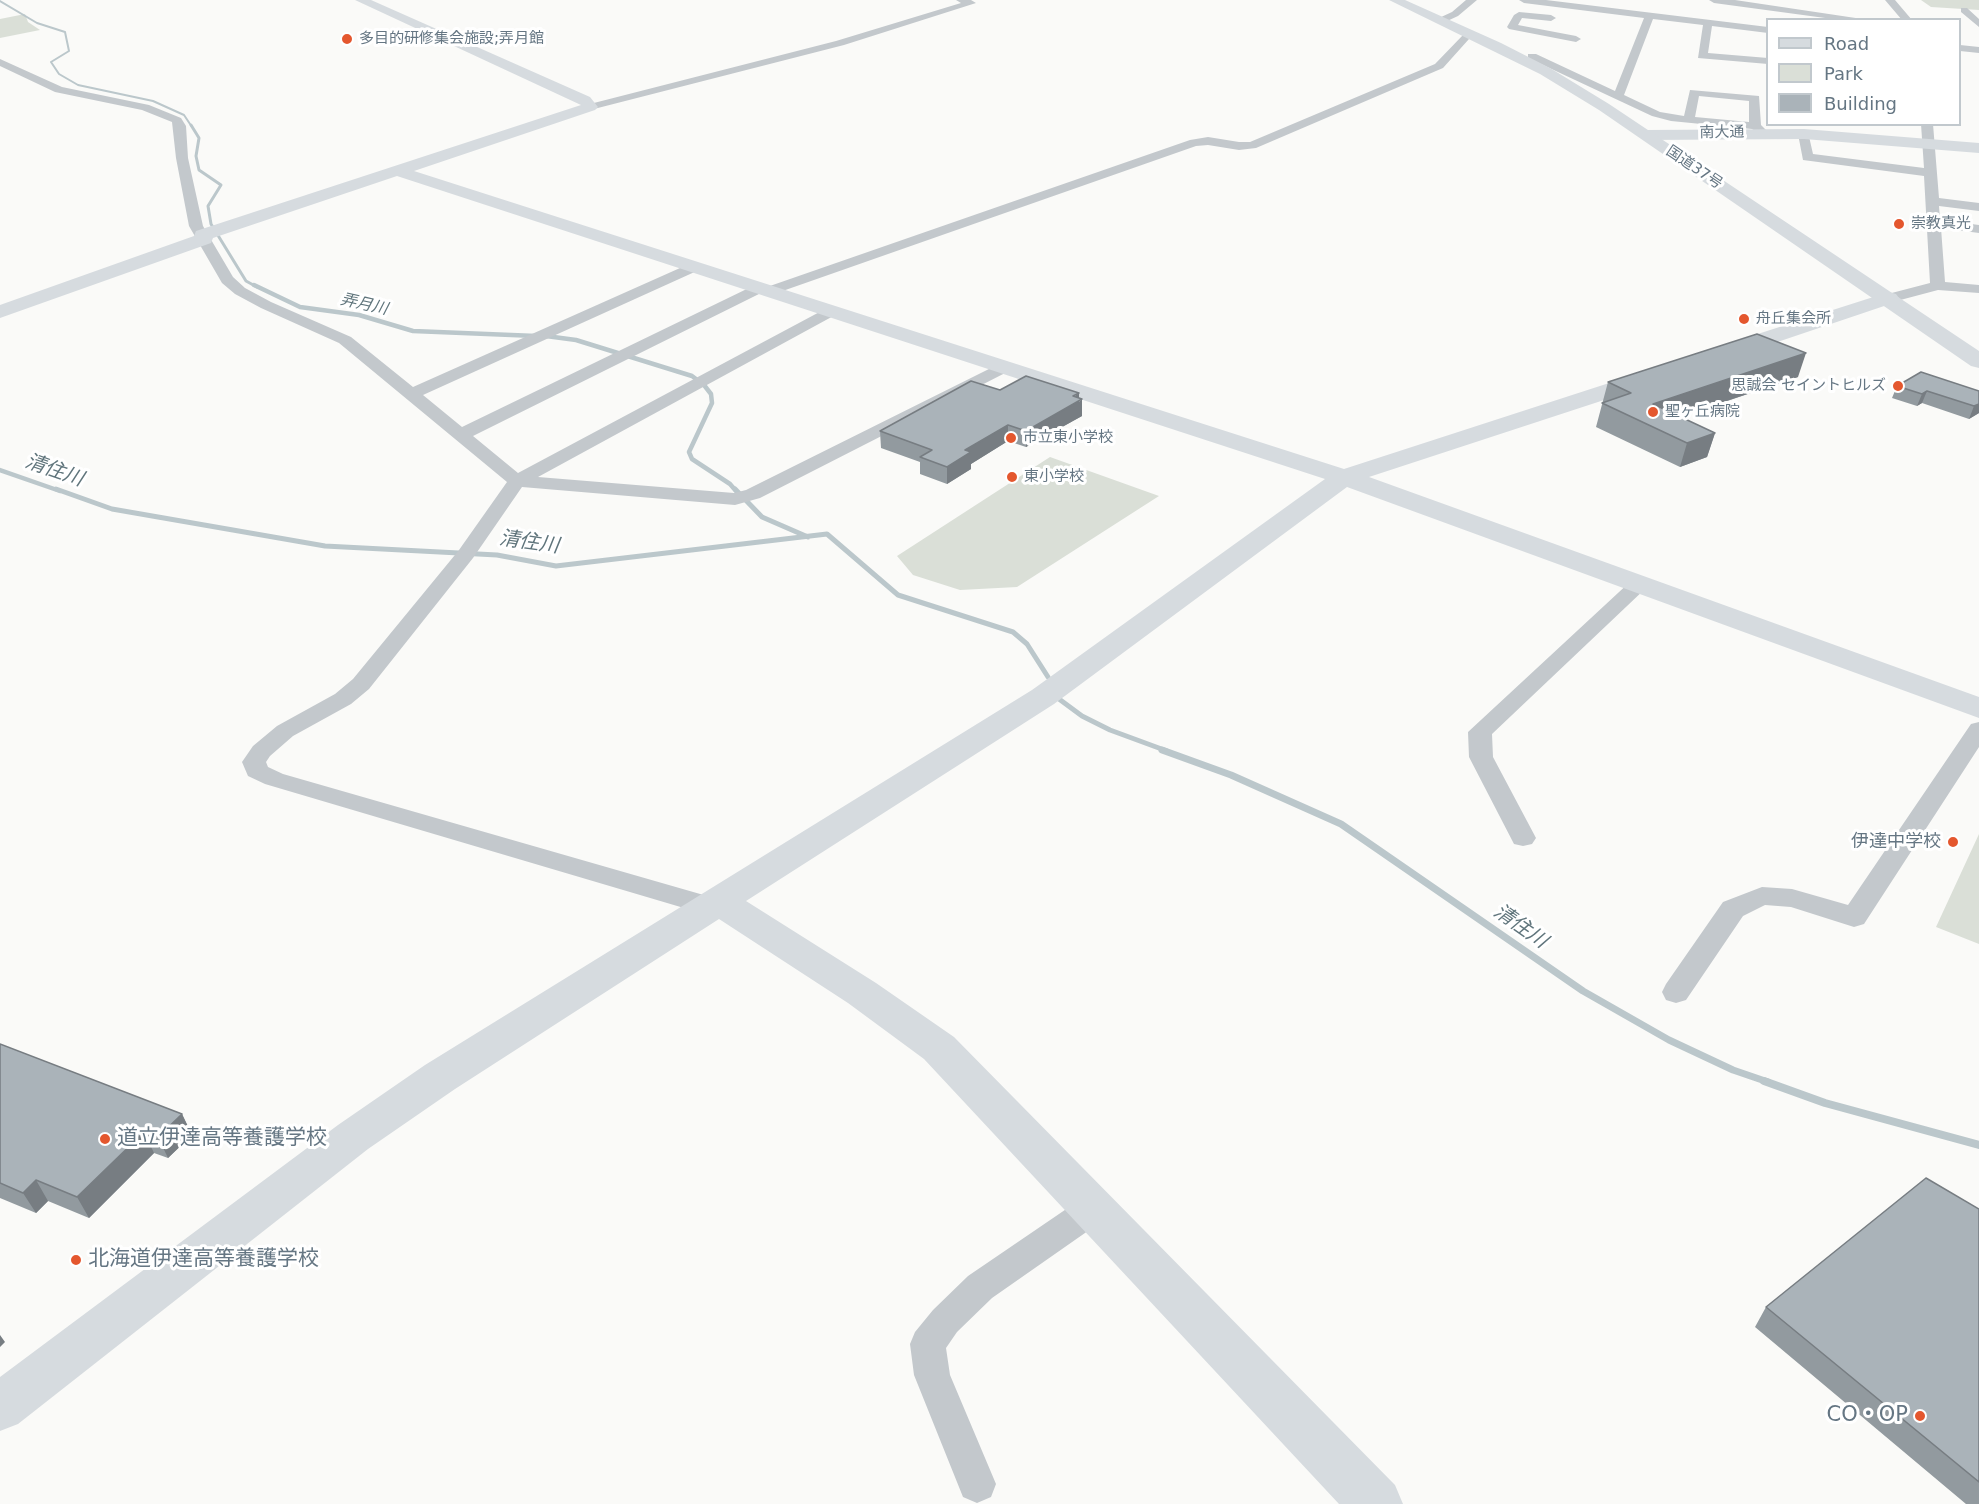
<!DOCTYPE html>
<meta charset="utf-8">
<style>
body{margin:0}
#map{position:relative;width:1979px;height:1504px;overflow:hidden;background:#fafaf8;font-family:"DejaVu Sans",sans-serif}
canvas{display:block}
.legend{position:absolute;left:1766px;top:18px;width:195px;height:108px;box-sizing:border-box;background:#fff;border:2px solid #c1c8cd;margin:0;padding:8px 10px;list-style:none;font-size:18px;color:#657683}
.legend li{display:flex;align-items:center;gap:12px;height:30px}
.legend b{width:30px;border:2px solid #c1c8cd}
</style>
<div id="map">
<canvas width="1979" height="1504"></canvas>
<ul class="legend">
<li><b style="height:8px;background:#d6dbdf"></b>Road</li>
<li><b style="height:16px;background:#dadfd7"></b>Park</li>
<li><b style="height:16px;background:#aab3b9"></b>Building</li>
</ul>
</div>
<script>
const g = document.querySelector('canvas').getContext('2d');
g.lineJoin = 'round';
function fillPath(path, color) { g.fillStyle = color; g.fill(path, 'evenodd'); }
const poly = rows => new Path2D(rows.map(r => 'M' + r).join(''));
function strokePath(path, color, width, dash) { g.strokeStyle = color; g.lineWidth = width; g.lineCap = dash ? 'butt' : 'round'; g.setLineDash(dash || []); g.stroke(path); }
function write(font, color, halo, rows, align = 'center') {
  g.font = font + ' "DejaVu Sans","Noto Sans JP",sans-serif'; g.lineWidth = 6; g.setLineDash([]); g.textBaseline = 'middle'; g.strokeStyle = halo; g.fillStyle = color; for (const [text, x, y, turn = 0] of rows) {
    g.save(); g.translate(x, y); g.rotate((+turn || 0) * Math.PI / 180); g.textAlign = isNaN(turn) ? turn : align; if (halo) g.strokeText(text, 0, 0); g.fillText(text, 0, 0); g.restore();
  }
}
const green = poly([
 [1921,0,1979,0,1979,10,1931,7],
 [25,14,28,22,40,30,0,38,0,19],
 [1050,457,1159,496,1017,587,960,590,913,575,897,556],
 [1979,834,1979,944,1936,927]
]);
const streamFar5 = poly([
 [0,1,37,23,65,32,69,51,51,62,59,74,78,85,153,101,184,115,192,127]
]);
const streamFar4 = poly([
 [191,125,199,138,196,156,199,170,221,185,208,206,211,224,246,281,257,287]
]);
const streamFar3 = poly([
 [254,285,300,307,359,315,413,331,536,336],
 [546,336,576,340,692,376,704,385,711,394,712,403,689,452,692,459,730,484,736,491],
 [0,470,60,491]
]);
const streamFar2 = poly([
 [56,489,112,509,325,546,497,555,556,566,827,534,898,595,1013,632,1027,644,1048,677],
 [735,489,762,517,808,537],
 [1059,699,1082,716,1110,730,1167,751]
]);
const streamFar1 = poly([
 [1162,750,1231,775,1341,824,1583,991,1669,1040,1733,1070,1768,1082]
]);
const stream = poly([
 [1764,1081,1825,1103,1979,1145]
]);
const street = poly([
 [956,0,971,0,976,3,844,45,590,110,584,107,586,105,836,41,961,3,956,0],
 [1466,0,1477,0,1458,16,1445,22,1439,22,1439,18,1452,12,1466,0],
 [1519,0,1546,0,1768,27,1768,33,1712,26,1708,53,1768,58,1768,64,1698,58,1703,25,1653,19,1624,95,1660,112,1684,116,1690,90,1759,96,1761,125,1769,133,1763,137,1752,129,1671,121,1652,116,1528,58,1528,54,1536,54,1615,91,1644,18,1524,3,1519,0],
 [1699,96,1749,101,1749,122,1695,117,1699,96],
 [1709,0,1735,0,1869,20,1840,20,1714,3,1709,0],
 [1885,0,1895,0,1912,20,1902,20,1885,0],
 [1961,8,1967,8,1979,19,1979,27,1961,12,1961,8],
 [1519,12,1551,15,1556,18,1551,21,1522,18,1518,25,1576,36,1581,39,1576,42,1509,29,1507,27,1514,15,1519,12],
 [1474,32,1477,33,1477,37,1469,39,1443,68,1256,148,1239,150,1208,145,1196,146,774,294,769,295,763,292,473,436,518,473,827,308,837,308,840,311,837,314,538,477,734,493,746,490,999,364,1011,364,1013,367,1011,370,760,498,735,505,522,487,473,558,369,689,351,704,293,736,270,756,266,762,268,767,283,774,721,900,725,907,721,914,711,916,265,784,248,776,242,762,253,746,277,726,335,694,353,679,459,550,507,482,339,343,261,308,235,294,222,283,189,226,176,158,172,122,142,110,55,92,0,66,0,59,62,87,149,105,181,118,186,126,188,158,203,226,233,277,245,288,271,302,351,337,413,387,689,264,699,264,701,267,699,270,423,395,462,427,755,285,760,284,767,287,1190,140,1208,137,1239,142,1250,142,1435,64,1463,35,1474,32],
 [1960,45,1979,47,1979,53,1960,51,1960,45],
 [1921,124,1933,124,1939,198,1979,203,1979,211,1939,206,1940,220,1979,225,1979,233,1941,228,1945,282,1979,285,1979,293,1938,290,1889,303,1881,298,1884,295,1930,283,1924,176,1803,160,1798,134,1804,130,1808,132,1813,154,1924,168,1921,124],
 [1639,578,1646,580,1649,584,1646,588,1492,734,1493,757,1536,838,1532,844,1523,846,1514,844,1469,757,1468,732,1632,580,1639,578],
 [1979,722,1979,747,1864,924,1854,927,1791,907,1765,905,1743,916,1686,1000,1676,1003,1666,1000,1662,992,1666,984,1723,902,1762,887,1792,889,1848,905,1971,724,1979,722],
 [1093,1195,1105,1199,1110,1209,1105,1219,992,1298,957,1332,946,1348,950,1375,996,1484,991,1497,977,1503,963,1497,914,1375,910,1344,915,1332,933,1310,968,1276,1081,1199,1093,1195]
]);
const secondary = poly([
 [355,0,371,0,590,97,598,107,595,110,414,171,1344,469,1640,373,1648,371,1656,373,1659,378,1656,383,1369,477,1979,697,1979,718,1347,487,1054,704,746,901,876,983,954,1037,1395,1485,1403,1504,1339,1504,924,1059,848,1003,719,919,455,1089,368,1149,18,1424,0,1431,0,1377,338,1125,425,1065,1032,690,1325,479,397,176,213,238,211,243,0,318,0,305,194,236,196,231,581,105,355,0],
 [1804,129,1979,143,1979,153,1804,139,1645,140,1637,135,1645,130,1804,129],
 [1889,292,1896,294,1899,298,1896,302,1733,357,1725,359,1717,357,1714,352,1717,347,1889,292]
]);
const highway = poly([
 [1389,0,1405,0,1501,43,1550,68,1609,104,1979,351,1979,368,1971,366,1599,110,1540,74,1389,0]
]);
const wall = poly([
 [1798,377,1680,417,1715,433,1707,457,1680,467,1596,427,1608,382],
 [1897,386,1979,391,1979,413,1969,419,1922,403,1917,406,1892,398],
 [1000,390,1079,398,1082,416,1026,447,1008,441,971,464,971,469,947,484,920,474,920,462,881,448,880,431],
 [0,1044,182,1114,192,1135,168,1158,154,1153,89,1218,48,1201,36,1213,0,1198],
 [1979,1209,1979,1504,1966,1504,1755,1327,1766,1307]
]);
const shadedWall = poly([
 [1806,353,1798,377,1652,426,1653,404],
 [1927,391,1922,403,1917,406,1922,394],
 [1079,393,1079,402,1082,399,1082,416,1026,447,1026,431],
 [1979,404,1979,413,1969,419,1974,406],
 [1008,425,1008,441,971,464,971,469,947,484,947,467,965,450],
 [1715,433,1707,457,1680,467,1687,443],
 [182,1114,192,1135,168,1158,158,1137],
 [144,1132,154,1153,89,1218,77,1197],
 [36,1180,48,1201,36,1213,23,1193],
 [0,1335,5,1342,0,1347]
]);
const building = poly([
 [1757,334,1806,353,1653,404,1715,433,1687,443,1602,403,1631,393,1608,382,1757,334],
 [1921,372,1979,391,1979,404,1974,406,1927,391,1922,394,1897,386,1921,372],
 [1026,376,1079,393,1073,396,1082,399,1026,431,1008,425,965,450,971,452,947,467,920,457,932,450,880,431,971,381,1000,390,1026,376],
 [0,1044,182,1114,158,1137,144,1132,77,1197,36,1180,23,1193,0,1183,0,1044],
 [1926,1178,1979,1209,1979,1482,1766,1307,1926,1178]
]);
const markers = [
 [347,39,6,"#e4572e"],
 [1899,224,6,"#e4572e"],
 [1744,319,6,"#e4572e"],
 [1898,386,6,"#e4572e"],
 [1653,412,6,"#e4572e"],
 [1011,438,6,"#e4572e"],
 [1012,477,6,"#e4572e"],
 [1953,842,6,"#e4572e"],
 [105,1139,6,"#e4572e"],
 [76,1260,6,"#e4572e"],
 [1920,1416,6,"#e4572e"]
];
const farPoinames = [
 ["多目的研修集会施設;弄月館",359,39],
 ["崇教真光",1911,224],
 ["舟丘集会所",1756,319],
 ["思誠会 セイントヒルズ",1886,386,"right"],
 ["聖ヶ丘病院",1665,412],
 ["市立東小学校",1023,438],
 ["東小学校",1024,477]
];
const farStreetnames = [
 ["南大通",1722,133,-1],
 ["国道37号",1694,168,34]
];
const farWaternames = [
 ["弄月川",364,305,13]
];
const poiNames = [
 ["伊達中学校",1941,842]
];
const waterNames = [
 ["清住川",54,471,19],
 ["清住川",529,543,8],
 ["清住川",1520,927,35]
];
const nearPoinames = [
 ["道立伊達高等養護学校",117,1139],
 ["北海道伊達高等養護学校",88,1260],
 ["CO・OP",1908,1416,"right"]
];
fillPath(green, '#dadfd7');
strokePath(streamFar5, '#bbc7cb', 2);
strokePath(streamFar4, '#bbc7cb', 3);
strokePath(streamFar3, '#bbc7cb', 4.5);
strokePath(streamFar2, '#bbc7cb', 5);
strokePath(streamFar1, '#bbc7cb', 7);
strokePath(stream, '#bbc7cb', 8);
fillPath(street, '#c3c8cc');
fillPath(secondary, '#d6dbdf');
fillPath(highway, '#d6dbdf');
fillPath(wall, '#929a9f');
fillPath(shadedWall, '#777d82');
fillPath(building, '#aab3b9');
strokePath(building, '#777d82', 1.5);
for (const [x, y, r, color] of markers) { const dot = new Path2D(); dot.arc(x, y, r, 0, 2 * Math.PI); g.fillStyle = color; g.fill(dot); strokePath(dot, '#fff', 2); }
write('15px', '#657683', '#fff', farPoinames, 'left');
write('15px', '#657683', '#fff', farStreetnames);
write('italic 16px', '#60757c', '#fff', farWaternames);
write('18px', '#657683', '#fff', poiNames, 'right');
write('italic 20px', '#60757c', '#fff', waterNames);
write('21px', '#657683', '#fff', nearPoinames, 'left');
</script>
